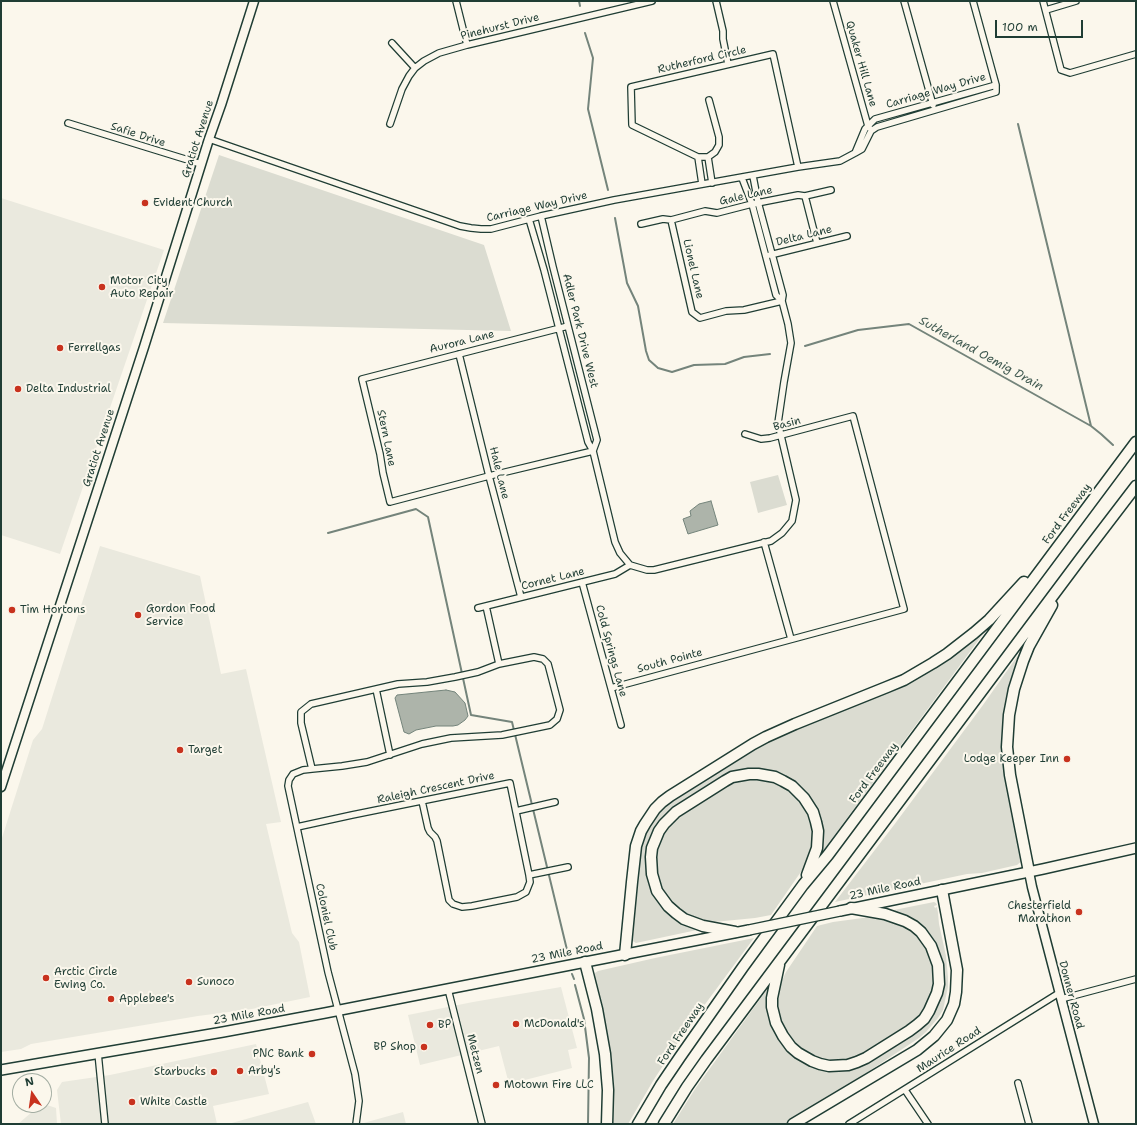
<!DOCTYPE html>
<style>
body{margin:0}
#map{position:relative;width:1137px;height:1125px;overflow:hidden;background:#fbf7ec;font-family:"Shantell Sans",sans-serif}
canvas{display:block}
.frame{position:absolute;inset:0;border:2px solid #1f3d34;pointer-events:none}
.north{position:absolute;left:12px;top:1073px;width:40px;height:40px;box-sizing:border-box;background:#fbf7ec;border:1px solid #a3ada2;border-radius:50%;rotate:347deg;font-size:11px;font-weight:700;line-height:16px;text-align:center;color:#1f3d34}
.north::after{content:'';display:block;margin:auto;width:14px;height:18px;background:#c8321e;clip-path:polygon(50% 0,100% 100%,50% 72%,0 100%)}
.scale{position:absolute;left:995px;top:20px;width:88px;height:18px;box-sizing:border-box;border:2px solid #1f3d34;border-top:0;padding-left:5px;font-size:12px;line-height:14px;white-space:nowrap;color:#1f3d34;-webkit-text-stroke:3px #fbf7ec;paint-order:stroke}
</style>
<div id="map">
<canvas width="1137" height="1125"></canvas>
<div class="frame"></div>
<div class="north">N</div>
<div class="scale">100 m</div>
</div>
<script>
const g = document.querySelector('canvas').getContext('2d');
g.lineJoin = 'round';
function fillPath(path, color) { g.fillStyle = color; g.fill(path, 'evenodd'); }
const poly = rows => new Path2D(rows.map(r => 'M' + r).join(''));
function strokePath(path, color, width, dash) { g.strokeStyle = color; g.lineWidth = width; g.lineCap = dash ? 'butt' : 'round'; g.setLineDash(dash || []); g.stroke(path); }
function write(font, color, halo, rows, align = 'center') {
  g.font = font + ' "Shantell Sans",sans-serif'; g.lineWidth = 4; g.setLineDash([]); g.textBaseline = 'middle'; g.strokeStyle = halo; g.fillStyle = color; for (const [text, x, y, turn = 0] of rows) {
    g.save(); g.translate(x, y); g.rotate((+turn || 0) * Math.PI / 180); g.textAlign = isNaN(turn) ? turn : align; if (halo) g.strokeText(text, 0, 0); g.fillText(text, 0, 0); g.restore();
  }
}
const built = poly([
 [1,198,164,250,60,554,1,535],
 [100,546,200,576,221,674,246,669,281,822,266,824,292,933,299,942,310,997,252,1009,198,1016,31,1044,21,1049,1,1052,1,841,33,740,42,729],
 [561,987,577,1048,568,1050,572,1068,509,1084,499,1046,420,1065,408,1015,473,1002],
 [256,1044,269,1094,213,1106,217,1124,61,1124,57,1090,62,1082,110,1075],
 [308,1102,316,1124,228,1124],
 [44,1104,56,1108,57,1124,18,1124,40,1105,44,1105],
 [403,1112,406,1124,360,1124]
]);
const green = poly([
 [219,155,484,245,511,331,163,323],
 [778,475,787,505,758,513,750,482],
 [985,629,986,630,822,852,822,844,797,785,729,774,714,782,674,807,661,820,648,848,646,863,647,870,654,894,663,908,676,919,697,930,636,943,631,940,630,938,640,847,650,822,665,804,768,740,883,693],
 [1023,648,1013,675,1005,716,1023,860,1017,865,982,873,967,874,835,902,894,825,983,705],
 [752,778,770,780,778,783,793,793,803,805,811,822,813,839,813,847,807,863,771,915,755,918,714,922,703,921,686,915,673,905,663,891,657,873,655,863,656,855,658,846,665,830,676,817,725,785,735,781],
 [934,902,936,903,937,905,934,906,935,908,937,907,938,913,939,924,946,956,948,977,948,987,943,1010,938,1018,926,1032,919,1038,842,1089,786,1124,673,1124,695,1089,771,984,788,1048,841,1069,926,1020,940,959,894,910],
 [870,917,880,918,896,922,911,929,917,935,927,947,933,960,934,984,930,1000,922,1015,909,1026,856,1058,838,1062,823,1060,808,1054,792,1042,781,1024,777,1010,777,994,779,987,786,972,817,926,833,922],
 [754,938,686,1030,653,1081,628,1124,610,1124,593,976,595,973,598,971,655,958]
]);
const water = poly([
 [711,501,718,525,688,534,683,519,691,516,690,511,699,504,711,501],
 [446,690,455,692,465,703,468,716,465,720,458,725,453,726,436,726,416,730,409,734,404,732,395,698,397,695,446,690]
]);
const stream = poly([
 [579,1,580,6],
 [585,33,593,58,588,109,608,190],
 [1018,124,1091,426],
 [615,218,627,283,638,306,646,351,649,360,658,368,672,372,694,365,725,364,744,357,770,354],
 [805,346,858,330,909,324,1091,426,1101,434,1113,445],
 [328,533,416,509,428,517,471,715,512,722,568,954],
 [572,974,574,979],
 [575,985,584,1019,589,1058,588,1124]
]);
const street = poly([
 [456,1,467,45],
 [716,1,723,31,723,39,728,64],
 [833,1,868,126,869,127],
 [904,1,933,105],
 [973,1,996,85],
 [1043,1,1061,70,1070,73,1136,54],
 [1046,10,1076,1],
 [392,43,415,68],
 [996,85,996,92,877,127,871,131,862,149,855,153,865,129,875,119,996,85],
 [709,100,719,137,719,145,715,152,708,157,698,157,632,125,631,87,773,54,798,167],
 [68,123,201,164],
 [390,124,402,89,409,76,415,68,424,61,439,53,467,45,652,1],
 [209,139,460,226,471,228,481,229,491,229,541,216,614,200,798,167,840,161,855,153],
 [698,157,702,184],
 [708,157,712,183],
 [742,178,752,204,776,295,782,301,783,295,758,202,753,176],
 [805,196,817,243],
 [529,219,544,270,588,442,593,451,597,440,553,267,541,216],
 [641,224,663,219,671,220,705,211,717,213,752,204,798,195,805,196,831,190],
 [770,255,847,236],
 [568,326,362,379,380,454,383,473,390,502,489,476,593,451,615,542,620,553,630,565,647,570,654,570,771,541,782,533,792,521,796,500,778,423,784,382,791,343,788,324,782,301,744,310,726,311,700,318,692,312,671,220],
 [459,354,489,476,521,597],
 [764,542,791,639],
 [582,582,621,725],
 [478,608,615,574,630,565],
 [611,688,904,609,853,416,770,438,761,439,745,434],
 [376,689,390,755],
 [312,769,342,766,367,762,422,744,451,738,502,735,550,725,557,719,560,710,548,664,543,659,534,657,499,664],
 [516,811,555,802],
 [297,827,352,815,510,783,529,875,530,882,526,892,517,897,472,906,462,907,453,904,449,900,437,841,435,837,430,832,428,828,422,801],
 [529,875,568,867],
 [448,989,482,1124],
 [1061,999,1136,979],
 [98,1053,105,1124],
 [1018,1083,1029,1124],
 [905,1090,928,1124],
 [356,1124,359,1101,355,1074,328,972,288,786,289,780,293,774,303,770,312,769,301,723,301,712,311,704,398,684,427,682,455,677,478,672,499,664,486,606],
 [849,1124,1059,993]
]);
const secondary = poly([
 [1,787,144,347,209,139,221,105,254,1],
 [1029,872,1032,887,1094,1124]
]);
const primary = poly([
 [840,911,1043,869,1136,848],
 [1,1070,223,1032,325,1013,749,930]
]);
const highway = poly([
 [1029,872,1010,775,1007,747,1009,715,1014,689,1023,661,1029,646,1052,605],
 [735,932,703,926,684,919,676,913,668,906,657,891,652,874,651,857,652,848,659,831,664,824,676,812,725,781,732,777,749,774,758,774,775,777,783,781,792,786,804,798,813,812,816,822,818,831,817,848,807,875],
 [625,955,632,882,636,846,641,831,645,824,655,809,662,802,670,796,753,744,766,737,795,724,887,687,904,680,933,663,947,654,974,633,989,620,1024,582],
 [585,962,597,1009,605,1054,608,1090,607,1124],
 [779,965,772,998,772,1007,776,1023,783,1036,791,1047,798,1053,812,1061,820,1064,829,1066,848,1065,857,1062,866,1058,909,1031,917,1025,924,1019,929,1011,937,993,939,984,938,965,931,946,921,932,914,926,905,921,885,914,851,908],
 [638,1124,661,1085,680,1057,743,967,803,885,828,855,1136,442],
 [664,1124,687,1087,706,1060,1081,558,1136,486],
 [793,1124,917,1050,934,1036,947,1020,954,1004,956,992,957,970,942,890]
]);
const primaryBridge = poly([
 [749,930,840,911]
]);
const markers = [
 [145,203,4,"#c8321e"],
 [102,287,4,"#c8321e"],
 [60,348,4,"#c8321e"],
 [18,389,4,"#c8321e"],
 [12,610,4,"#c8321e"],
 [138,615,4,"#c8321e"],
 [180,750,4,"#c8321e"],
 [1067,759,4,"#c8321e"],
 [1079,912,4,"#c8321e"],
 [46,978,4,"#c8321e"],
 [189,982,4,"#c8321e"],
 [111,999,4,"#c8321e"],
 [516,1024,4,"#c8321e"],
 [430,1025,4,"#c8321e"],
 [424,1047,4,"#c8321e"],
 [312,1054,4,"#c8321e"],
 [240,1071,4,"#c8321e"],
 [214,1072,4,"#c8321e"],
 [496,1085,4,"#c8321e"],
 [132,1102,4,"#c8321e"]
];
const streetNames = [
 ["Pinehurst Drive",500,27,-14],
 ["Rutherford Circle",702,60,-13],
 ["Quaker Hill Lane",861,64,74],
 ["Carriage Way Drive",936,91,-16],
 ["Safie Drive",138,135,18],
 ["Gratiot Avenue",198,139,-72],
 ["Gale Lane",746,196,-13],
 ["Carriage Way Drive",537,207,-13],
 ["Delta Lane",804,236,-14],
 ["Lionel Lane",693,269,77],
 ["Adler Park Drive West",580,331,76],
 ["Aurora Lane",462,342,-14],
 ["Basin",787,424,-15],
 ["Stern Lane",386,438,78],
 ["Gratiot Avenue",99,448,-72],
 ["Hale Lane",499,473,76],
 ["Ford Freeway",1067,514,-53],
 ["Cornet Lane",553,579,-14],
 ["Cold Springs Lane",611,651,75],
 ["South Pointe",670,661,-15],
 ["Ford Freeway",874,773,-53],
 ["Raleigh Crescent Drive",436,788,-12],
 ["23 Mile Road",885,889,-12],
 ["Coloniel Club",326,917,78],
 ["23 Mile Road",567,953,-11],
 ["Donner Road",1071,995,75],
 ["23 Mile Road",249,1015,-10],
 ["Ford Freeway",681,1034,-56],
 ["Maurice Road",949,1050,-33],
 ["Metzen",475,1054,76]
];
const poiNames = [
 ["Evident Church",153,203],
 ["Motor City",110,281],
 ["Auto Repair",110,294],
 ["Ferrellgas",68,348],
 ["Delta Industrial",26,389],
 ["Gordon Food",146,609],
 ["Service",146,622],
 ["Tim Hortons",20,610],
 ["Target",188,750],
 ["Lodge Keeper Inn",1059,759,"right"],
 ["Chesterfield",1071,906,"right"],
 ["Marathon",1071,919,"right"],
 ["Arctic Circle",54,972],
 ["Ewing Co.",54,985],
 ["Sunoco",197,982],
 ["Applebee's",119,999],
 ["McDonald's",524,1024],
 ["BP",438,1025],
 ["BP Shop",416,1047,"right"],
 ["PNC Bank",304,1054,"right"],
 ["Arby's",248,1071],
 ["Starbucks",206,1072,"right"],
 ["Motown Fire LLC",504,1085],
 ["White Castle",140,1102]
];
const waterNames = [
 ["Sutherland Oemig Drain",981,354,29]
];
fillPath(built, '#eae9de');
fillPath(green, '#dbdcd1');
fillPath(water, '#adb4aa');
strokePath(water, '#74847b', 1);
strokePath(stream, '#74847b', 2);
strokePath(street, '#1f3d34', 8);
strokePath(secondary, '#1f3d34', 11);
strokePath(primary, '#1f3d34', 12);
strokePath(highway, '#1f3d34', 13);
strokePath(street, '#fbf7ec', 5.5);
strokePath(secondary, '#fbf7ec', 8);
strokePath(primary, '#fbf7ec', 9);
strokePath(highway, '#fbf7ec', 10);
strokePath(primaryBridge, '#1f3d34', 12, []);
strokePath(primaryBridge, '#fbf7ec', 9);
for (const [x, y, r, color] of markers) { const dot = new Path2D(); dot.arc(x, y, r, 0, 2 * Math.PI); g.fillStyle = color; g.fill(dot); strokePath(dot, '#fbf7ec', 1.5); }
write('11px', '#1f3d34', '#fbf7ec', streetNames);
write('11px', '#1f3d34', '#fbf7ec', poiNames, 'left');
write('italic 12px', '#425b52', '#fbf7ec', waterNames);
</script>
